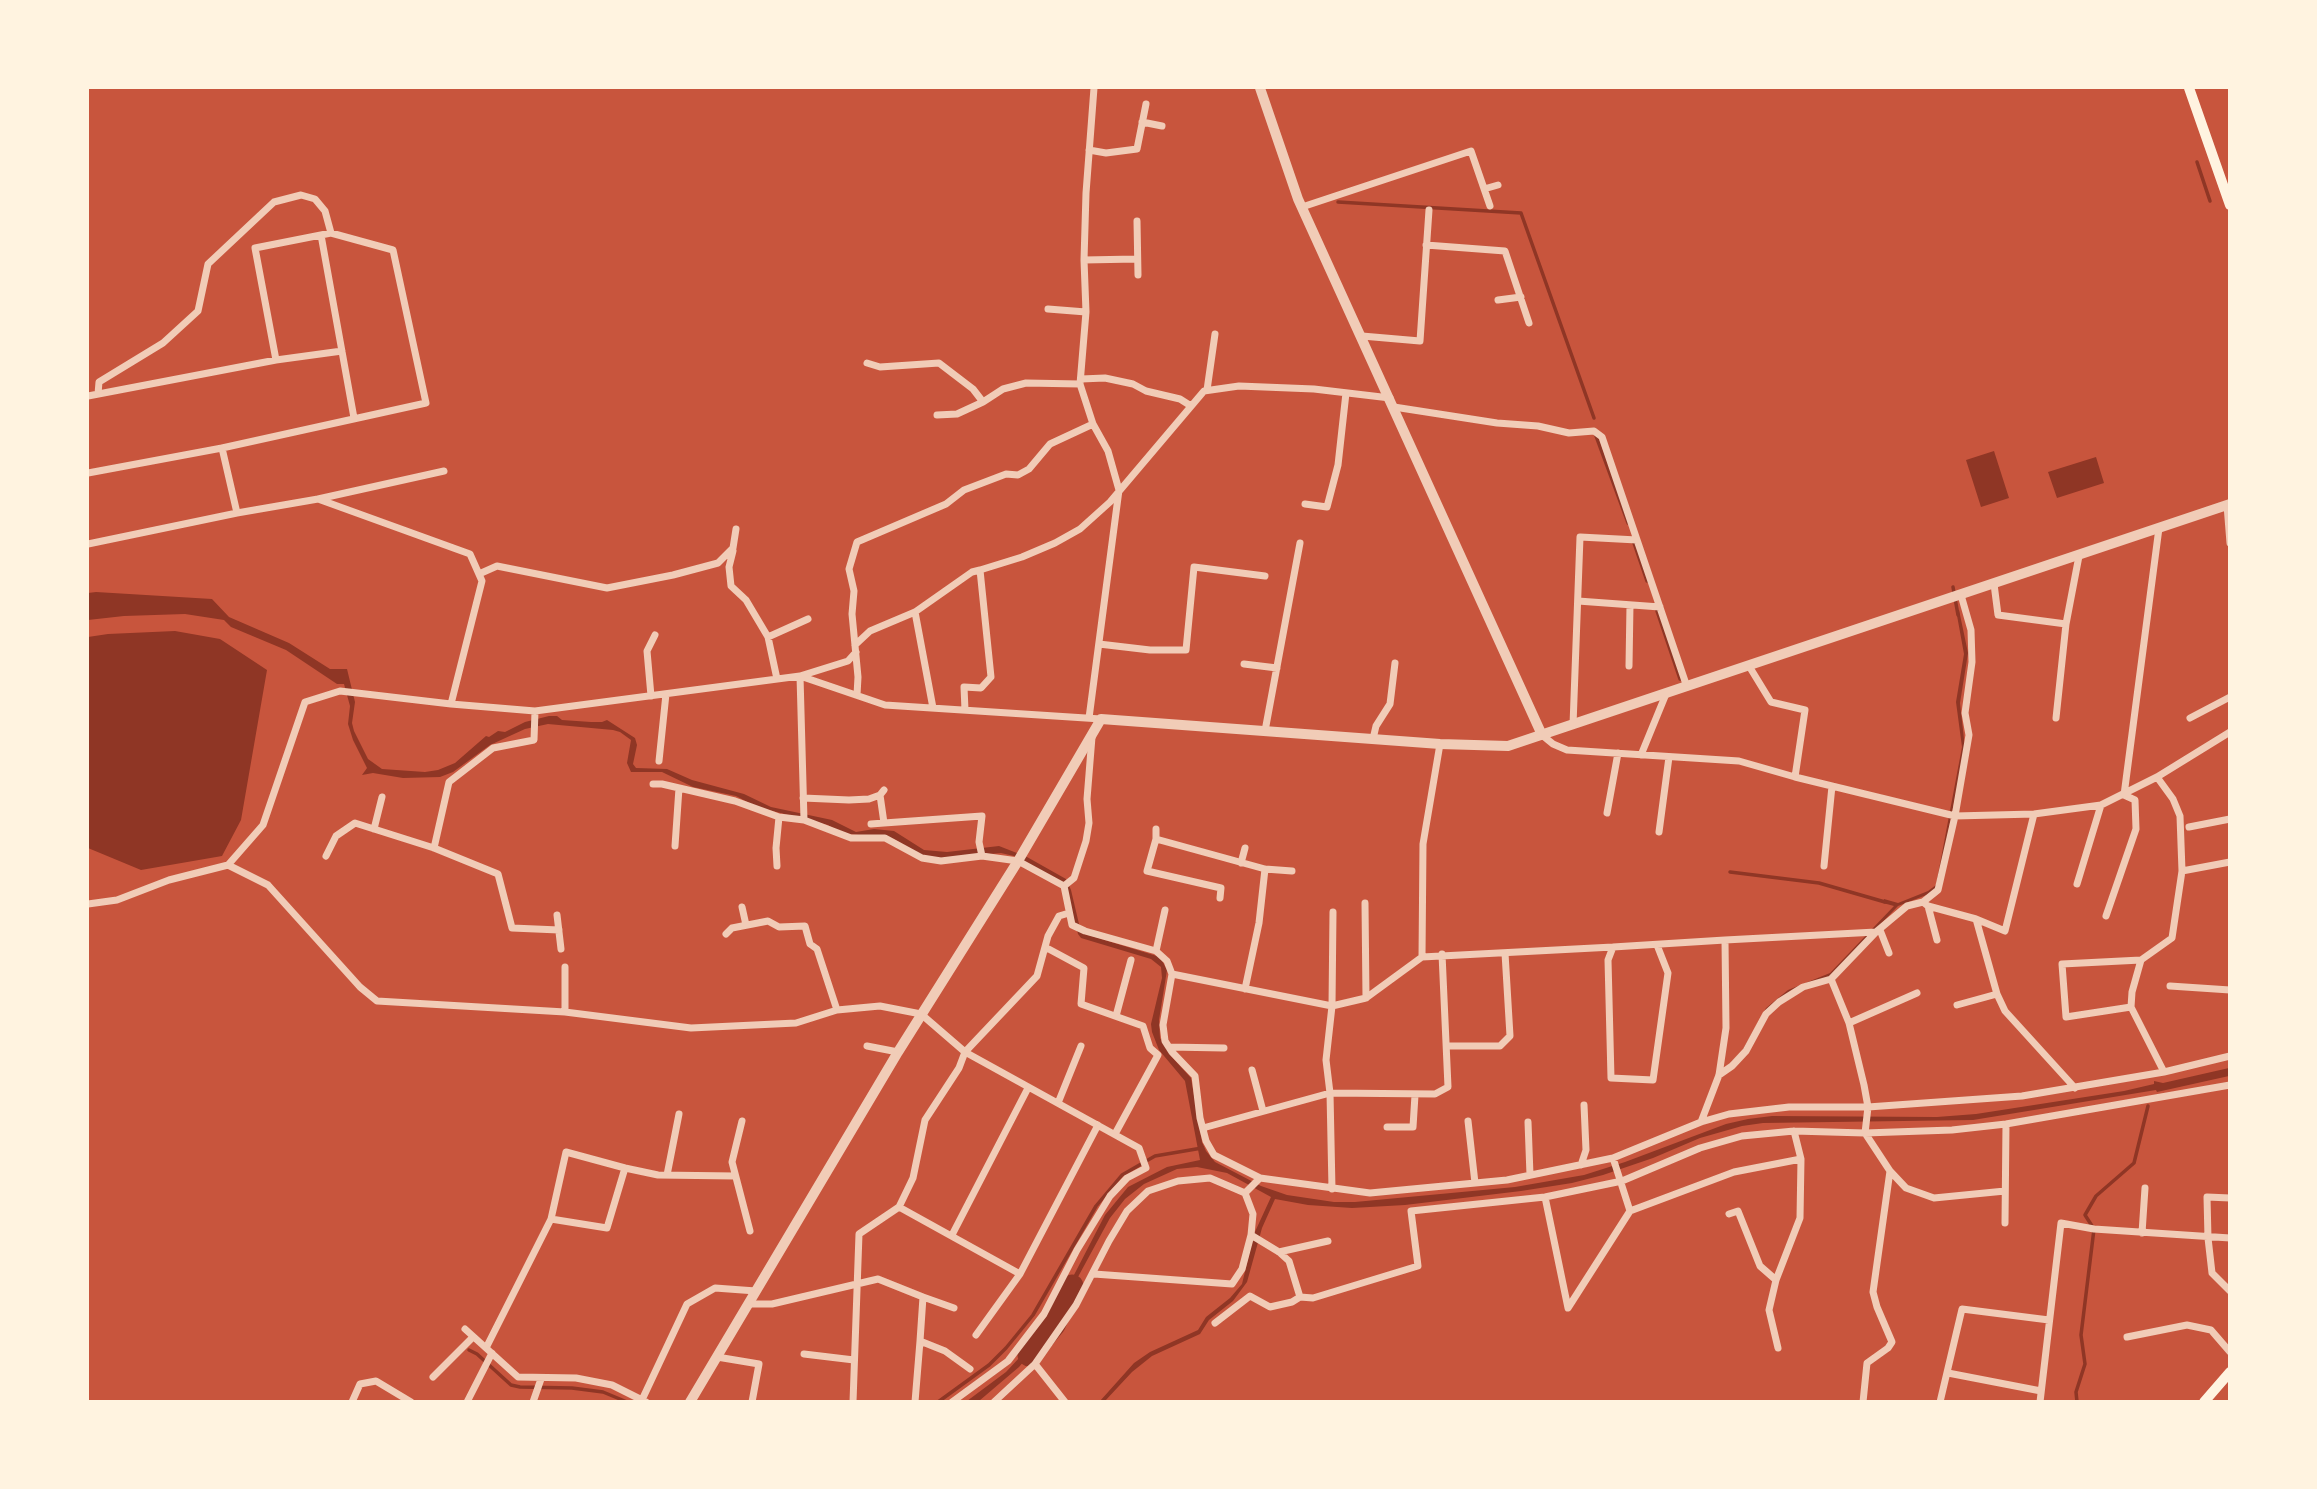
<!DOCTYPE html>
<style>
body{margin:0}
#map{position:relative;width:2317px;height:1489px;overflow:hidden;background:#c8553d;font-family:Ubuntu,sans-serif}
canvas{display:block}
.frame{position:absolute;inset:0;border:89px solid #fff3e0;pointer-events:none}
</style>
<div id="map">
<canvas width="2317" height="1489"></canvas>
<div class="frame"></div>
</div>
<script>
const g = document.querySelector('canvas').getContext('2d');
g.lineJoin = 'round';
function fillPath(path, color) { g.fillStyle = color; g.fill(path, 'evenodd'); }
const poly = rows => new Path2D(rows.map(r => 'M' + r).join(''));
function strokePath(path, color, width, dash) { g.strokeStyle = color; g.lineWidth = width; g.lineCap = dash ? 'butt' : 'round'; g.setLineDash(dash || []); g.stroke(path); }
const water = poly([
 [1994,451,2009,498,1981,507,1966,460],
 [2096,457,2104,483,2057,498,2048,472],
 [96,592,212,599,229,617,289,643,330,669,347,669,355,702,352,723,354,731,368,759,382,769,425,772,438,770,455,763,486,736,489,737,498,731,505,732,525,722,549,716,557,716,562,720,591,722,602,722,607,720,635,738,637,745,633,764,636,768,667,769,692,780,744,794,771,807,832,820,856,832,874,829,894,831,924,850,947,852,999,846,1027,857,1066,879,1071,890,1079,924,1085,934,1160,957,1167,970,1159,1020,1160,1038,1171,1056,1191,1078,1202,1142,1206,1151,1215,1162,1261,1186,1287,1195,1334,1202,1355,1202,1515,1187,1584,1175,1625,1162,1726,1124,1748,1119,1772,1116,1937,1117,1976,1114,2124,1091,2154,1084,2154,1081,2163,1083,2229,1068,2229,1076,2157,1092,2156,1090,1973,1120,1763,1123,1742,1126,1700,1138,1653,1158,1603,1175,1572,1183,1521,1191,1405,1205,1352,1208,1308,1205,1275,1199,1262,1228,1247,1282,1233,1301,1209,1320,1200,1334,1152,1356,1132,1372,1105,1401,1100,1401,1134,1363,1150,1352,1198,1330,1206,1317,1230,1298,1242,1284,1254,1234,1271,1197,1227,1173,1197,1167,1177,1169,1144,1184,1125,1199,1110,1218,1047,1334,1019,1367,979,1401,967,1401,1006,1372,1033,1343,1061,1300,1105,1215,1128,1187,1167,1167,1200,1160,1185,1081,1159,1050,1152,1032,1151,1024,1162,978,1161,967,1151,959,1081,938,1078,934,1066,889,1054,878,1014,856,1001,853,938,859,922,856,894,839,841,833,828,825,757,807,736,796,693,787,662,772,631,772,627,763,631,740,620,732,613,730,548,724,525,729,490,745,453,772,440,777,403,778,373,773,362,775,367,768,353,740,348,724,350,706,344,684,337,684,286,650,231,627,224,620,185,614,124,616,88,620,88,593],
 [1956,610,1959,610,1968,653,1960,703,1965,748,1937,887,1929,894,1898,906,1831,976,1767,1010,1753,1040,1732,1064,1731,1062,1742,1051,1766,1008,1788,990,1830,973,1894,906,1883,903,1884,899,1898,903,1928,891,1936,885,1962,747,1956,702,1964,654],
 [175,631,220,639,267,670,241,820,222,856,141,870,88,848,88,637,108,634]
]);
const stream = poly([
 [2197,162,2210,201],
 [1338,202,1521,213,1594,418],
 [1596,436,1628,523],
 [1634,543,1647,581],
 [1953,587,1958,615],
 [1657,611,1680,679],
 [1730,872,1819,883,1885,902],
 [469,1350,477,1354,511,1385,520,1387,572,1388,603,1392,627,1402],
 [938,1402,989,1365,1006,1348,1033,1315,1096,1206,1122,1175,1155,1156,1202,1148],
 [2077,1402,2076,1392,2085,1364,2081,1335,2094,1229,2085,1215,2096,1196,2134,1163,2148,1106]
]);
const river = poly([
 [1029,1355,1054,1325,1072,1286]
]);
const minor = poly([
 [1142,122,1162,126],
 [1089,150,1106,153,1137,149,1146,104],
 [1484,189,1498,185],
 [1302,207,1471,151,1490,206],
 [1137,221,1138,275],
 [321,235,354,418],
 [1426,245,1505,251,1529,323],
 [1084,260,1136,259],
 [1498,300,1521,297],
 [1048,309,1086,312],
 [1362,336,1420,341,1429,210],
 [867,363,880,367,939,363,973,389,983,402,1003,389,1026,383,1080,384],
 [1081,379,1105,378,1133,384,1146,391,1180,399,1191,406],
 [1207,390,1215,334],
 [98,394,99,382,163,343,198,311,208,264,274,202,301,195,315,199,325,211,331,233],
 [88,396,276,360,342,351],
 [1394,407,1497,423,1538,426,1569,433,1594,431,1602,437,1687,687],
 [937,415,957,414,983,402],
 [222,448,237,513],
 [88,473,222,448,426,403,393,250,331,233,255,248,276,360],
 [318,499,444,471],
 [1305,504,1327,507,1338,465,1346,393],
 [2227,505,2230,543],
 [88,544,237,513,318,499,470,554,482,581,451,704],
 [733,551,729,567,731,586,746,600,768,637,777,679],
 [479,574,497,566,607,588,673,575,718,563,733,548,736,529],
 [1994,584,1998,615,2066,624],
 [1578,601,1660,607],
 [915,612,933,708],
 [768,637,808,619],
 [1099,644,1150,650,1186,650,1194,567,1265,576],
 [855,645,870,631,915,612,972,572,980,570],
 [1244,664,1277,668],
 [1629,666,1630,605],
 [1749,666,1771,702,1805,710,1795,777],
 [857,695,858,677,852,614,854,591,849,569,857,542,946,504,964,490,1006,474,1018,475,1029,469,1050,444,1093,424],
 [651,696,647,651,655,635],
 [965,710,964,687,981,688,991,677,980,570,1022,557,1055,543,1080,529,1110,502,1204,391,1239,386,1314,389,1390,398],
 [1089,718,1119,490,1108,451,1093,424,1080,384,1086,312,1084,260,1086,193,1094,88],
 [2056,718,2066,624,2079,556],
 [2190,718,2230,697],
 [1573,725,1580,537,1637,540],
 [1265,731,1300,543],
 [1542,735,1553,744,1567,750,1739,761,1795,777,1955,816,2034,814,2101,805,2157,777,2230,732],
 [1373,739,1376,726,1390,704,1395,663],
 [1641,755,1666,694],
 [659,761,666,694],
 [2157,777,2173,799,2180,816,2182,871,2172,938,2141,960,2132,992,2131,1007,2164,1072],
 [653,784,662,784,735,801,779,817,804,820,851,838,885,838,922,858,941,861,982,856,1018,861,1064,886,1072,925,1085,931,1156,951,1167,961,1172,974,1163,1025,1165,1041,1172,1052,1195,1076,1200,1118,1206,1141,1214,1155,1260,1178,1370,1193,1507,1180,1613,1158,1701,1122,1729,1114,1789,1107,1868,1107,2022,1096,2164,1072,2230,1056],
 [880,795,884,823,982,816,979,842,982,856],
 [803,798,849,800,869,799,880,795,884,790],
 [1607,813,1618,753],
 [804,820,800,676,848,661,856,652],
 [871,824,884,823],
 [2189,827,2230,819],
 [374,829,382,797],
 [1659,832,1669,757],
 [1156,839,1156,829],
 [675,846,679,788],
 [434,848,449,782,493,748,534,740,535,711],
 [326,856,336,836,355,823,434,848,498,874,512,928,559,930],
 [1241,863,1245,848],
 [228,865,268,885,360,987,377,1001,565,1012,691,1028,796,1023,837,1010,880,1006,921,1014,965,1052,1139,1148,1146,1168,1127,1178,1110,1196,1077,1250,1044,1314,1008,1361,952,1402],
 [777,866,776,848,779,817],
 [1824,866,1832,786],
 [2182,871,2230,862],
 [2077,884,2101,805],
 [1064,886,1074,878,1086,841,1089,823,1087,799,1092,737],
 [1220,898,1221,888,1147,871,1156,839,1265,869,1292,871],
 [1923,902,1928,906,1976,919,2005,931,2034,814],
 [1365,903,1366,998],
 [88,904,117,900,169,880,228,865,263,825,305,702,340,691,451,704,535,711,800,676,885,705,1101,719],
 [1928,906,1937,940],
 [742,907,746,925],
 [557,915,561,949],
 [2106,916,2136,829,2135,800,2124,795,2159,528],
 [1976,919,1997,994,2005,1011,2075,1088],
 [1880,930,1889,953],
 [726,934,732,928,768,921,779,927,805,926,810,944,817,949,837,1010],
 [1657,945,1668,973,1653,1080,1611,1078,1608,960,1613,947,1725,940],
 [1045,947,1084,968,1081,1004,1143,1026,1150,1048,1158,1055,1115,1134],
 [1156,951,1165,910],
 [1422,957,1423,844,1440,744],
 [1172,974,1332,1006,1366,998,1422,957,1613,947],
 [2170,986,2230,990],
 [1245,989,1259,923,1265,869],
 [1957,1005,1997,994],
 [2131,1007,2066,1017,2062,964,2141,960],
 [565,1012,565,967],
 [1116,1016,1131,960],
 [1849,1023,1917,993],
 [867,1046,898,1052],
 [1447,1046,1500,1046,1510,1036,1505,953],
 [1169,1047,1224,1048],
 [1252,1070,1263,1111],
 [1719,1075,1732,1066,1746,1051,1766,1014,1779,1002,1803,987,1831,979],
 [1058,1103,1081,1046],
 [742,1121,732,1162,750,1231],
 [1468,1121,1475,1183],
 [1528,1122,1530,1175],
 [1701,1122,1719,1075,1726,1028,1725,940,1876,932],
 [1387,1127,1413,1127,1415,1095],
 [1203,1128,1330,1093,1326,1060,1332,1006,1333,912],
 [1613,1158,1630,1211],
 [1581,1165,1586,1150,1584,1105],
 [625,1168,658,1175,735,1176],
 [1890,1171,1906,1188,1934,1198,2005,1191],
 [667,1175,679,1114],
 [1332,1189,1330,1093,1435,1094,1448,1087,1442,954],
 [1245,1193,1260,1178],
 [1545,1197,1568,1308,1630,1211,1734,1172,1801,1159],
 [2230,1198,2207,1197,2208,1238,2212,1273,2230,1291],
 [899,1207,1020,1274,1098,1125],
 [1729,1214,1738,1211,1760,1266,1776,1280],
 [551,1219,607,1228,625,1168,566,1152,551,1219,486,1348,518,1377,576,1378,612,1385,646,1402],
 [2005,1223,2006,1124],
 [2142,1233,2145,1188],
 [952,1235,1028,1088],
 [1251,1235,1279,1252,1289,1261,1300,1297],
 [1279,1252,1328,1241],
 [923,1297,954,1308],
 [749,1304,772,1304,878,1279,923,1297,920,1341,945,1351,970,1369],
 [1215,1323,1250,1296,1270,1307,1292,1302,1300,1297,1313,1298,1418,1266,1411,1211,1545,1197,1622,1181,1700,1148,1742,1136,1794,1131,1865,1133,1952,1130,2006,1124,2230,1085],
 [465,1329,486,1348],
 [976,1335,1020,1274],
 [2127,1337,2187,1325,2211,1330,2230,1352],
 [1778,1348,1769,1310,1776,1280,1800,1218,1801,1159,1794,1131],
 [804,1354,854,1360],
 [717,1357,759,1364,752,1402],
 [1035,1364,1065,1402],
 [1948,1373,2041,1391],
 [433,1377,473,1337],
 [352,1402,360,1384,376,1381,411,1402],
 [467,1402,492,1353],
 [533,1402,541,1379],
 [641,1402,687,1304,715,1288,756,1291],
 [853,1402,859,1234,899,1207,913,1178,925,1120,959,1068,965,1052,1037,976,1048,936,1059,916,1069,913],
 [915,1402,920,1341],
 [994,1402,1035,1364,1076,1305,1109,1241,1127,1211,1148,1191,1178,1181,1210,1178,1245,1193,1253,1214,1251,1235,1242,1269,1232,1284,1094,1274],
 [1863,1402,1867,1363,1888,1348,1892,1342,1877,1307,1873,1292,1890,1171,1865,1133,1868,1107,1864,1085,1849,1023,1831,979,1876,932,1907,906,1923,902,1938,890,1955,816,1969,735,1965,713,1972,662,1971,630,1961,595],
 [1940,1402,1962,1309,2049,1320],
 [2040,1402,2061,1223,2094,1229,2230,1238]
]);
const tertiary = poly([
 [1260,88,1298,199,1542,735],
 [690,1402,898,1052,1018,861,1101,719,1440,744,1508,746,2230,504]
]);
const secondary = poly([
 [2189,88,2230,205],
 [2204,1402,2230,1372]
]);
fillPath(water, '#8f3625');
strokePath(stream, '#8f3625', 3.5);
strokePath(river, '#8f3625', 23);
strokePath(minor, '#f1ccb7', 7);
strokePath(tertiary, '#f1ccb7', 10);
strokePath(secondary, '#fff3e0', 10);
</script>
